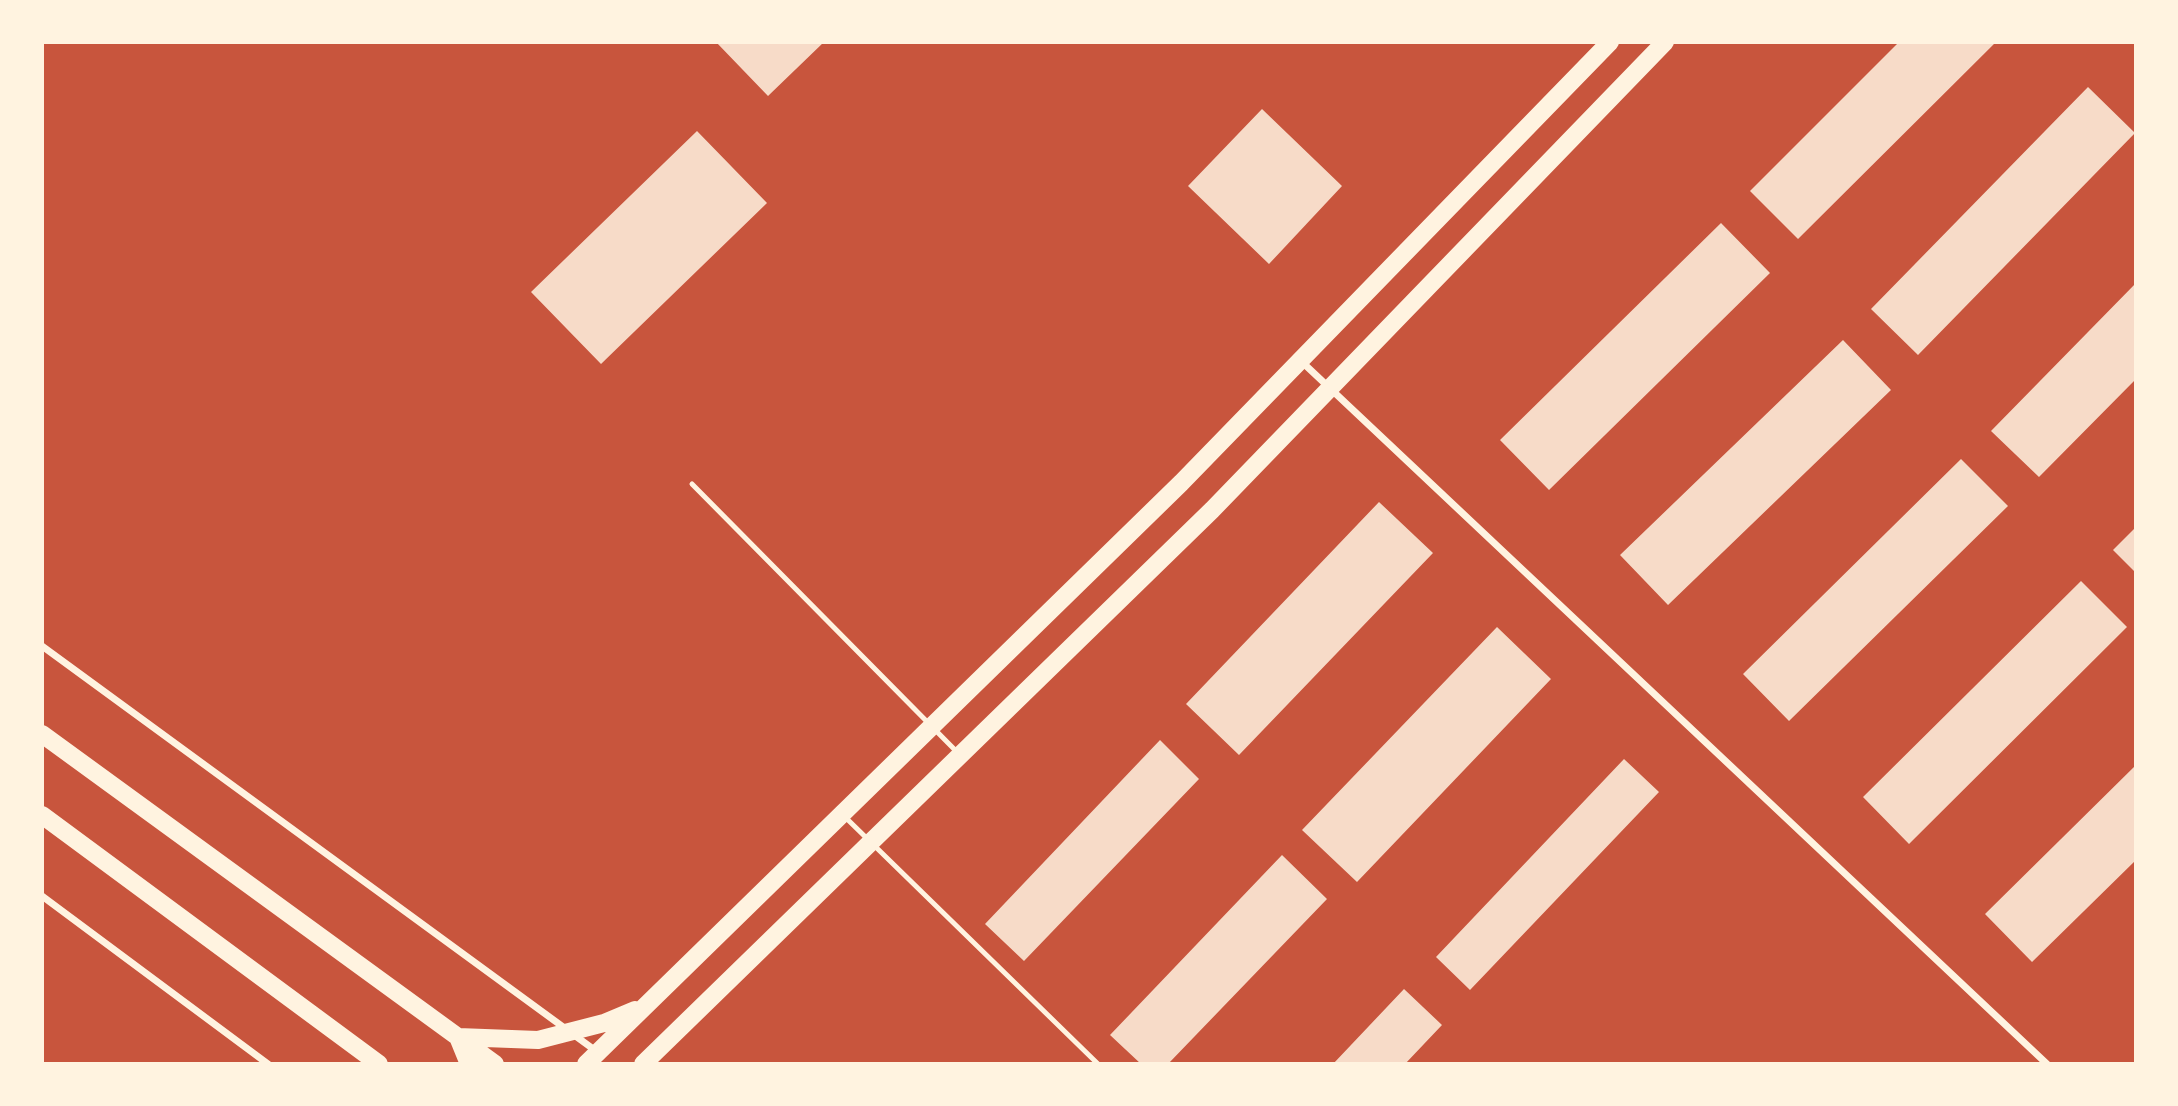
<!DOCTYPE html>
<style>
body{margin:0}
#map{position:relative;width:2178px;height:1106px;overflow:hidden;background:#c8553d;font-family:Commissioner,sans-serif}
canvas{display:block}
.frame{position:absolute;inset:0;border:44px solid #fff3e0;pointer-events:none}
</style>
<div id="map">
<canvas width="2178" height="1106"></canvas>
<div class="frame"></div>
</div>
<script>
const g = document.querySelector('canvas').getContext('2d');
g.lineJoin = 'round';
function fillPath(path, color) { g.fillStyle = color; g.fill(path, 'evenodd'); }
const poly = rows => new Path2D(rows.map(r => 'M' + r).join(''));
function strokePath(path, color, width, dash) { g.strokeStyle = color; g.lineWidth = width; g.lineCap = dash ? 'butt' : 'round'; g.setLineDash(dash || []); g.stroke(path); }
const building = poly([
 [716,42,824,42,768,96],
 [1899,42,1996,42,1798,239,1750,191],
 [2088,87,2135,133,1918,355,1871,309],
 [1262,109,1342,186,1269,264,1188,186],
 [697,131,767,203,601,364,531,292],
 [1721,223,1770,273,1549,490,1500,440],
 [2136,283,2136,379,2039,477,1991,431],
 [1843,340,1891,390,1668,605,1620,555],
 [1961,459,2008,506,1789,721,1743,674],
 [1379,502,1433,553,1239,755,1186,704],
 [2136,527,2136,573,2113,550],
 [2081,581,2127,627,1909,844,1863,797],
 [1497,627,1551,679,1357,882,1302,830],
 [1160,740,1199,779,1024,961,985,924],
 [1624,759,1659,792,1470,990,1436,957],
 [2136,765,2136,860,2032,962,1985,914],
 [1282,855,1327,899,1168,1064,1141,1064,1110,1035],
 [1404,989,1442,1025,1405,1064,1333,1064]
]);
const service = poly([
 [692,484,958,753],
 [845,817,1098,1064]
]);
const minor = poly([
 [1301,361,2047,1064],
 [42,646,596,1051],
 [42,896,268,1064]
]);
const primary = poly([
 [42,734,495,1064],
 [42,815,379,1064],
 [458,1037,538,1040,604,1023,635,1010],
 [458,1037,469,1064],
 [586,1064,1181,483,1610,42],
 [643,1064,1212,510,1665,42]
]);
fillPath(building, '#f7dbc8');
strokePath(service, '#fff3e0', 5);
strokePath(minor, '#fff3e0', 7);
strokePath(primary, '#fff3e0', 18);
</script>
